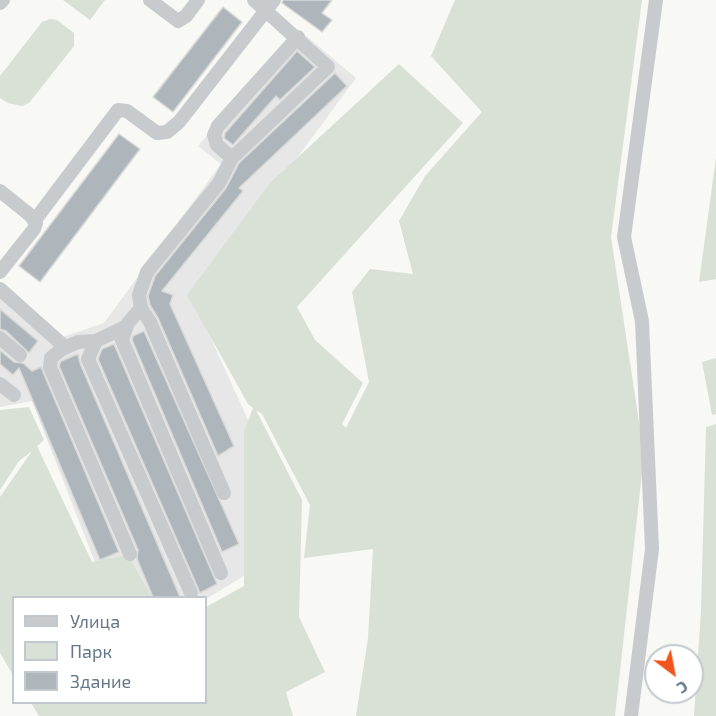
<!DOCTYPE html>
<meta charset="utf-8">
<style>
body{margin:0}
#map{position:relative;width:716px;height:716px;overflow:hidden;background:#f8f8f5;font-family:"Exo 2",sans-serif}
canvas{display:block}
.legend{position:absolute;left:12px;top:596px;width:195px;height:108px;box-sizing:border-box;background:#fff;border:2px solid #c1c9cf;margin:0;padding:8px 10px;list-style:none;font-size:18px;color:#657788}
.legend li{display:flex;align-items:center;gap:12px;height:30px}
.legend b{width:30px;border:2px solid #c1c9cf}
.north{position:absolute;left:644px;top:644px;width:60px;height:60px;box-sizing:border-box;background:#fff;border:2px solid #c1c9cf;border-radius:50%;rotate:148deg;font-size:16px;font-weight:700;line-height:24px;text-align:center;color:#657788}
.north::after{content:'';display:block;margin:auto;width:21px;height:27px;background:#f0551d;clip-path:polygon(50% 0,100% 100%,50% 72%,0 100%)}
</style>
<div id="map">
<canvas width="716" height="716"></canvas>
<ul class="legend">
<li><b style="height:8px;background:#c7cbce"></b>Улица</li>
<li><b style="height:16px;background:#d9e0d5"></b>Парк</li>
<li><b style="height:16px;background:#aeb6bc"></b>Здание</li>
</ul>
<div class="north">С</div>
</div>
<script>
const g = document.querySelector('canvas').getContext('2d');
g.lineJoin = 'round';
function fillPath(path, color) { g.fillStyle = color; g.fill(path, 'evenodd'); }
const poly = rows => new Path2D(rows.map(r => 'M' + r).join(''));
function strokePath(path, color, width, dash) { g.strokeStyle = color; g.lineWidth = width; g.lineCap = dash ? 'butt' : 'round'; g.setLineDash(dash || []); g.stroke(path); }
const built = poly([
 [298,29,356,78,193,299,254,433,244,576,206,599,132,597,96,565,32,401,0,407,0,291,63,337,104,323,221,164,198,146]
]);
const green = poly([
 [63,0,105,0,90,20],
 [455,0,642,0,611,237,644,455,615,716,356,716,368,638,373,549,304,558,310,505,262,414,256,410,302,500,299,617,325,672,286,692,293,716,39,716,31,703,206,702,206,607,244,586,244,432,253,408,248,404,187,295,270,183,399,64,463,123,297,307,315,340,363,383,342,424,346,428,369,382,352,292,370,269,413,274,399,221,425,176,482,112,431,56],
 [50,19,57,20,74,33,74,46,29,103,22,106,8,103,0,98,0,76,42,22],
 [716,158,716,279,699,282],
 [716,358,716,414,712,415,702,362],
 [29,407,44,440,37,446,92,562,128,555,152,597,14,598,13,675,0,653,0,497,32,451,19,461,0,490,0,410],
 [716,424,716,716,694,716,701,611,706,427]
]);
const building = poly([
 [283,0,332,0,322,13,332,20,322,32,282,3,283,0],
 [223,7,242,22,173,112,153,97,223,7],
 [297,51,315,67,280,100,276,96,233,145,224,138,225,133,297,51],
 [335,73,347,86,239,188,243,191,162,291,173,295,170,304,234,446,218,456,158,318,150,305,148,296,155,276,226,188,239,163,335,73],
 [119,134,140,149,40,282,19,266,119,134],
 [0,309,38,341,29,353,6,331,0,329,0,309],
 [144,331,239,544,222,552,132,340,133,336,144,331],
 [114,344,217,584,200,593,98,359,102,349,114,344],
 [0,350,14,362,23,363,32,371,41,367,119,552,100,560,19,368,13,375,0,364,0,350],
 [78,354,80,363,180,597,153,597,137,559,138,550,59,366,61,361,78,354]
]);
const minor = poly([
 [150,0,178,21,186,16,198,0],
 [0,3,3,0],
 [232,158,217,145,214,135,218,126,298,37],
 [0,191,30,215,36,223,34,229,0,272],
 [35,220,118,110,127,111,157,133,167,132,179,122,274,0],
 [0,289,65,347],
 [141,308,128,323,122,340,221,573],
 [127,326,96,341,88,359,191,593],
 [0,338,20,355],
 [96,341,78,342,62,349,51,358,50,367,130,554],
 [0,384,14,395],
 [224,493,150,322,141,308,139,295,147,272,219,183,232,158,328,67,254,0],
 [631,716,652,549,642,321,624,237,656,0]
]);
fillPath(built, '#e6e7e6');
fillPath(green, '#d9e0d5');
fillPath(building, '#aeb6bc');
strokePath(building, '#d9dad7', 1.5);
strokePath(minor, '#c7cbce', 14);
</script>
